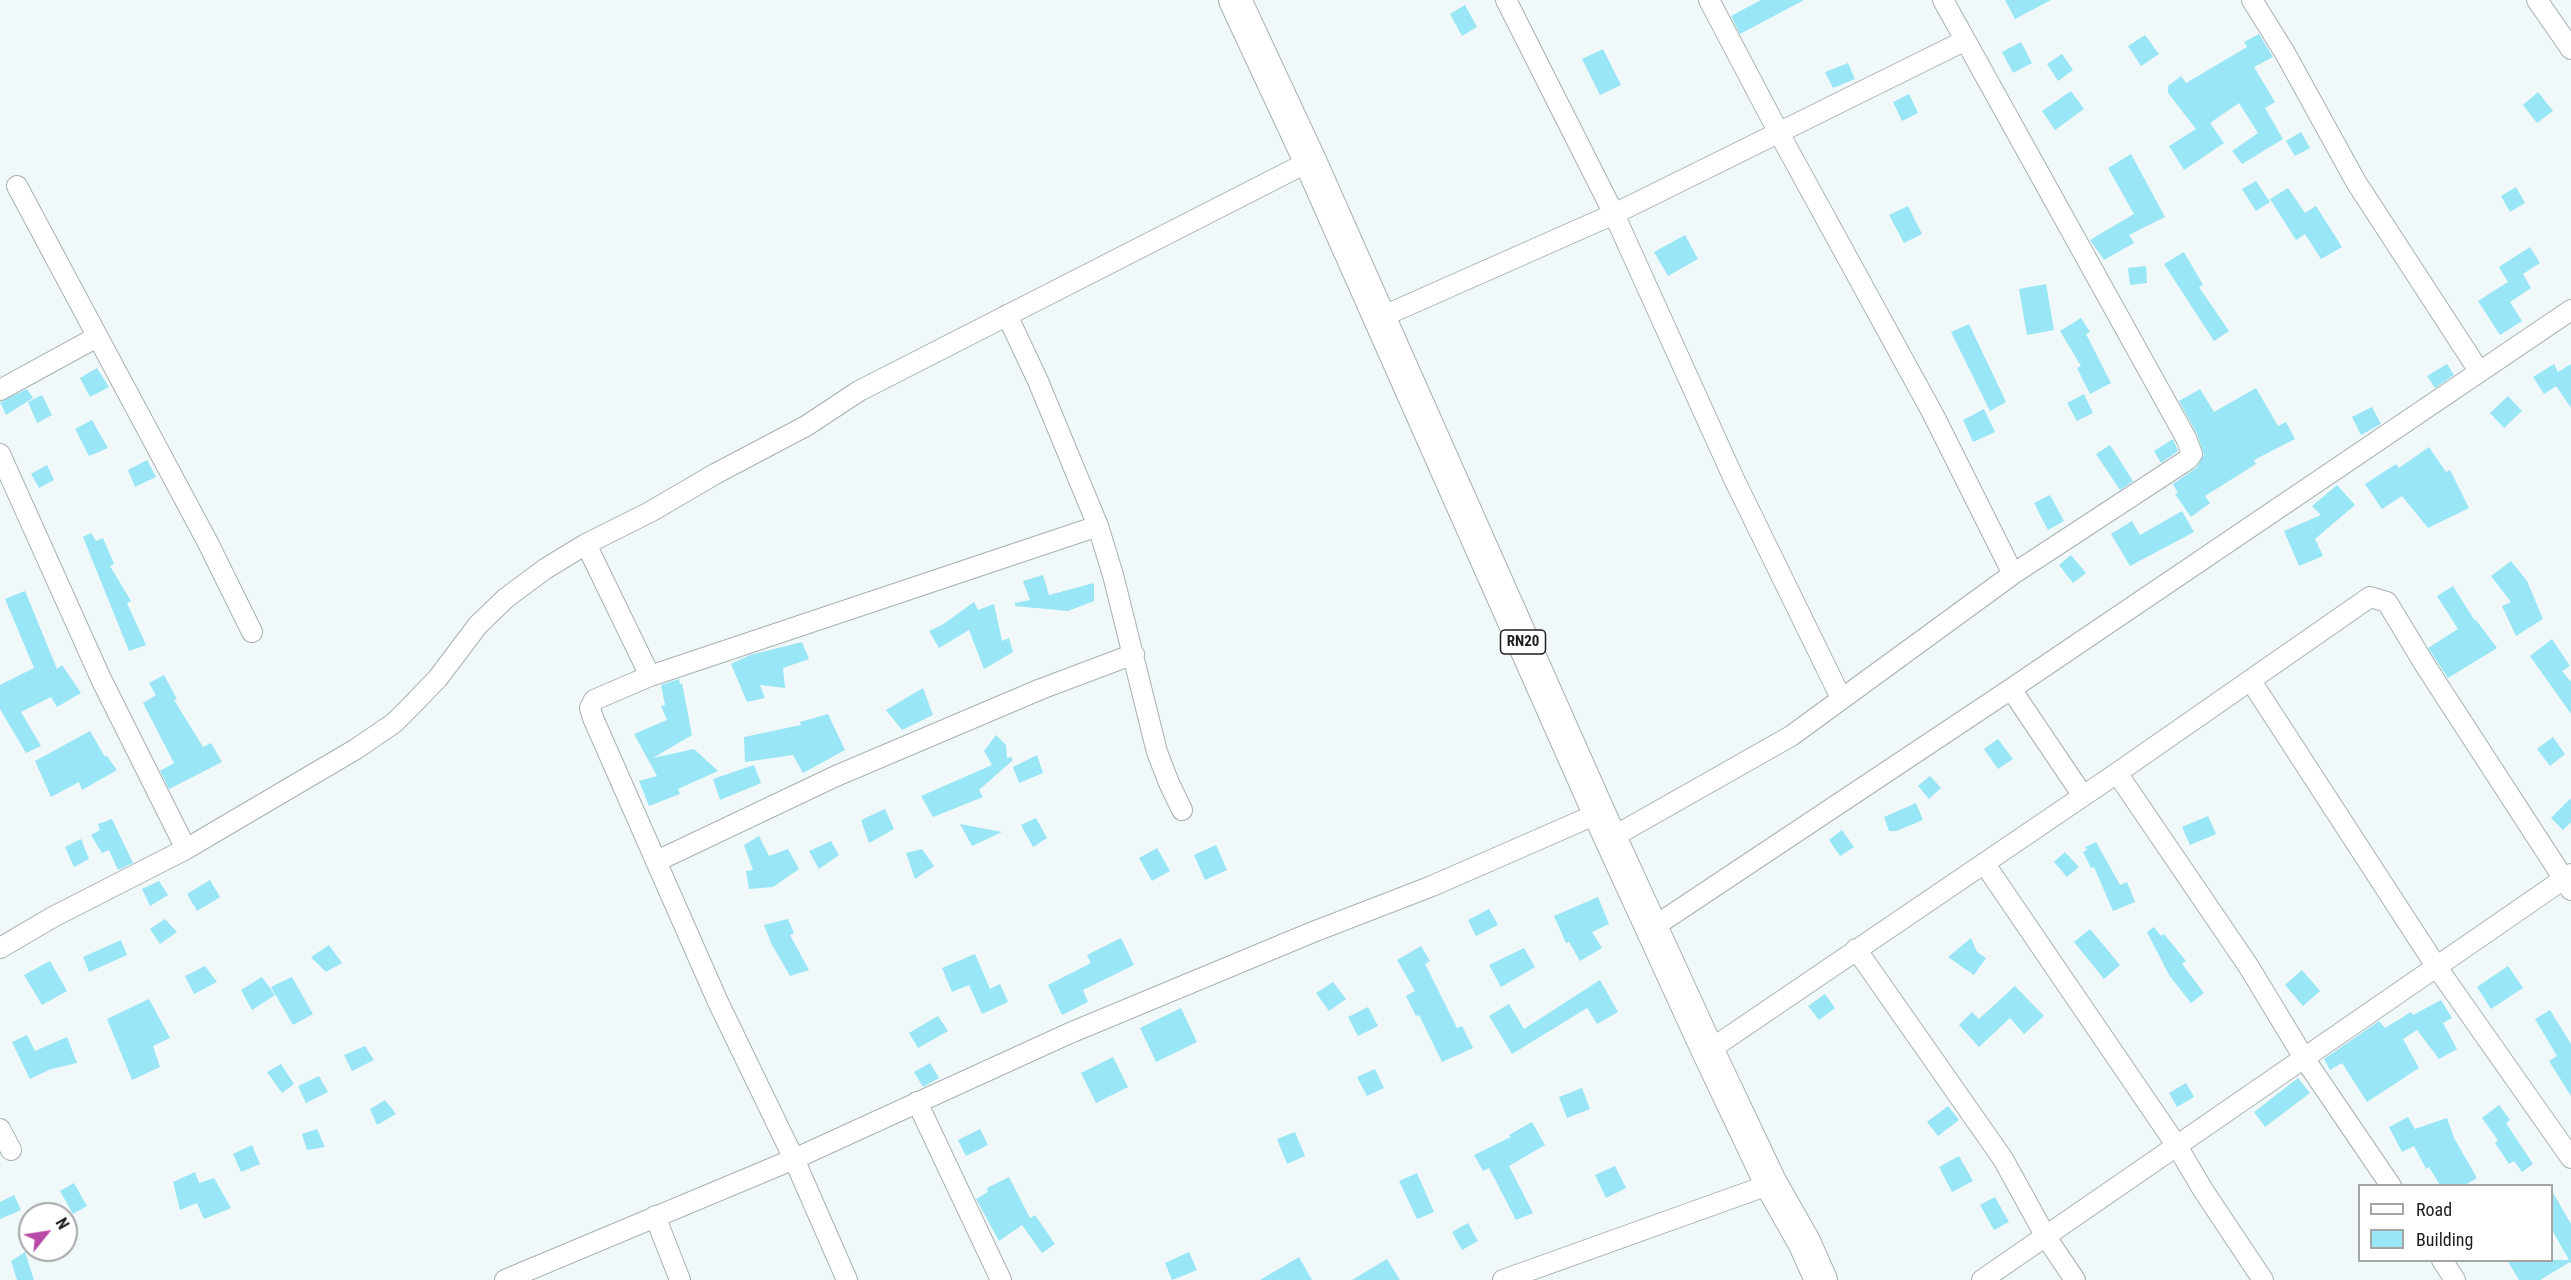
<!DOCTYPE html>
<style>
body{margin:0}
#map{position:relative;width:2571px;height:1280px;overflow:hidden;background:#f1f8f9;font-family:"Roboto Condensed",sans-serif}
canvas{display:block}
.legend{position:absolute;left:2358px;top:1184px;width:195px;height:78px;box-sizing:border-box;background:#fff;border:2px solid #a4a5a5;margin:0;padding:8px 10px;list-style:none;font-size:18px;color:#1c1f1f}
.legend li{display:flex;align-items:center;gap:12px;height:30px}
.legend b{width:30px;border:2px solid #a4a5a5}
.north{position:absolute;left:18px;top:1202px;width:60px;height:60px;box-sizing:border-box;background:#fff;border:2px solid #a4a5a5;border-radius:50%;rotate:60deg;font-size:16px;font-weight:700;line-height:24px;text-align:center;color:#1c1f1f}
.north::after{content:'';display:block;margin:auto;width:21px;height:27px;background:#b949a6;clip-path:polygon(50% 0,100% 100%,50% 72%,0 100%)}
</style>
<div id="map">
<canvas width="2571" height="1280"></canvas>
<ul class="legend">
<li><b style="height:8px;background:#fff"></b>Road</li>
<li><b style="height:16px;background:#98e6f6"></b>Building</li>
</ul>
<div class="north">N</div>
</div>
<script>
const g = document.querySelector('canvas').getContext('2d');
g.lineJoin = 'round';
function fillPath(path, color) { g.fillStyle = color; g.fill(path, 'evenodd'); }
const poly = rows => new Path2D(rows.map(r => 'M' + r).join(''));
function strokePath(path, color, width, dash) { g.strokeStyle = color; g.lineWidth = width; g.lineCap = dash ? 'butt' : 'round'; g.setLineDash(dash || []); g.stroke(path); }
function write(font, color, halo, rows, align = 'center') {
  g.font = font + ' "Roboto Condensed",sans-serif'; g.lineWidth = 5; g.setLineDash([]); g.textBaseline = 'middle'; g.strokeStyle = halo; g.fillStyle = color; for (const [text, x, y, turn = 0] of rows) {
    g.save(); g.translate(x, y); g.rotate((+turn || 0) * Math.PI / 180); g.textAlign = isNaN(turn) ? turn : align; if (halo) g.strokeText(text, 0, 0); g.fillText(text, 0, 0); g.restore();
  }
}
const building = poly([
 [1761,0,1804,0,1740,34,1731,16],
 [2005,0,2051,0,2015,19],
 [1465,5,1477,27,1462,36,1450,14],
 [2259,34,2273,57,2254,67,2275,102,2265,108,2283,139,2242,164,2232,151,2258,133,2239,103,2210,123,2224,143,2184,170,2169,146,2196,129,2168,93,2168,86,2181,76,2186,83,2247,47,2244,42],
 [2145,35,2159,54,2141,66,2128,46],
 [2021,42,2032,63,2013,73,2002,52],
 [1603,49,1621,85,1600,95,1582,59],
 [2062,54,2073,70,2058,81,2047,64],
 [1848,63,1855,79,1833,88,1825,72],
 [2071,91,2084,109,2055,130,2042,111],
 [2538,92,2553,111,2537,123,2523,105],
 [1909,94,1918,113,1902,121,1893,102],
 [2301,132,2310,148,2295,156,2286,141],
 [2131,154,2165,217,2129,235,2134,243,2104,260,2090,240,2134,214,2108,168],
 [2256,181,2270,202,2256,211,2242,189],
 [2516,187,2525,203,2510,212,2501,196],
 [2288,188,2305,213,2316,206,2342,247,2321,259,2305,234,2296,240,2270,199],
 [1908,206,1922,234,1904,243,1889,215],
 [1685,235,1698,259,1668,276,1654,252],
 [2530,247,2540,263,2523,274,2531,288,2510,302,2522,321,2500,335,2478,301,2508,282,2499,267],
 [2184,252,2203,285,2199,287,2229,331,2214,341,2164,264],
 [2146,266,2147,283,2130,285,2128,268],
 [2046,284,2054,330,2027,335,2019,289],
 [2081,318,2090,332,2086,334,2111,383,2090,394,2077,368,2081,366,2060,331],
 [1969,324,2006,402,1990,411,1951,332],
 [2447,364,2454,375,2435,388,2427,376],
 [2554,364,2558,372,2571,364,2571,408,2556,386,2544,394,2533,377],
 [97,368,109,387,90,397,80,378],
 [2256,388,2278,426,2286,422,2295,439,2254,460,2256,464,2205,496,2210,503,2191,517,2175,494,2178,493,2173,484,2196,468,2204,455,2197,434,2179,401,2200,389,2214,412],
 [27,389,33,398,6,415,0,402],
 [2084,394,2093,413,2077,421,2067,403],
 [42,395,52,415,37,423,28,402],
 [2508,396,2522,411,2504,428,2490,413],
 [2372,407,2381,424,2361,435,2352,417],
 [1984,409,1995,432,1973,442,1963,420],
 [92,420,108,448,89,456,75,429],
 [2173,439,2178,451,2161,463,2154,451],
 [2110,445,2133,481,2120,490,2096,454],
 [2429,447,2446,472,2450,470,2469,508,2428,528,2402,496,2382,509,2365,484,2396,464,2399,468],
 [147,460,156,477,135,487,128,470],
 [47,465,54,480,39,488,31,474],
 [2337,485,2355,505,2315,539,2323,556,2299,566,2284,531,2321,515,2312,506],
 [2050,495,2064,521,2048,530,2034,503],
 [2182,511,2194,532,2130,566,2111,534,2132,521,2140,535],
 [91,533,96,541,103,538,114,564,110,566,131,601,127,603,146,645,129,651,83,537],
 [2071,555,2086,573,2073,583,2059,565],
 [2511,561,2527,581,2543,619,2516,636,2502,606,2511,602,2491,576],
 [1043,575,1049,595,1094,583,1094,601,1068,611,1015,606,1015,603,1030,600,1023,581],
 [2453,586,2475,621,2476,620,2497,648,2448,678,2428,648,2458,629,2437,596],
 [25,591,57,669,62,665,81,693,57,707,51,697,21,712,41,746,26,753,0,709,0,685,34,668,5,599],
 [974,602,978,610,994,604,1002,641,1009,638,1013,652,984,669,969,630,939,648,929,631,942,625],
 [2552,639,2570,666,2562,671,2571,682,2571,714,2530,656],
 [802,642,809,659,783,668,785,688,760,685,765,698,747,702,731,664,750,655],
 [164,675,177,699,174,700,203,747,211,743,222,762,169,789,160,771,174,763,143,703,156,695,149,683],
 [679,679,680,684,682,683,692,735,653,758,694,749,718,771,678,789,680,794,649,806,639,781,657,776,634,734,667,720,661,706,665,705,661,685],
 [923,688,933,715,902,730,886,710],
 [828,714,845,750,803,773,793,755,745,762,744,737,801,725,800,722],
 [90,731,105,757,107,756,117,770,82,790,79,782,51,797,35,761],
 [996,735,1006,745,1007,758,1011,757,1013,760,979,790,983,797,933,817,921,796,992,765,984,751],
 [2553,737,2565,754,2550,766,2537,749],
 [1998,739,2013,759,1998,769,1984,749],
 [1037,755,1043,773,1019,783,1013,767],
 [754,765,761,783,720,800,713,779],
 [1930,776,1941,788,1929,799,1918,786],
 [2571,798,2571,822,2563,830,2551,818],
 [1916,803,1923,820,1896,831,1889,831,1884,817],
 [885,809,894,829,869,843,861,820],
 [2208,816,2216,834,2190,845,2182,827],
 [1036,818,1047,838,1033,847,1021,825],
 [112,819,133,863,118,870,109,850,102,853,91,835,100,830,98,824],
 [960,824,1002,832,972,846],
 [1842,830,1854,847,1840,856,1829,840],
 [759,836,769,856,788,849,799,869,773,887,749,889,746,871,753,870,744,845],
 [81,839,89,859,74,867,65,847],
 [831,841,839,855,819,869,809,851],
 [2096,842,2120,885,2127,882,2135,902,2113,911,2094,867,2091,868,2083,852,2087,850,2085,847],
 [1216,845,1227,870,1205,880,1194,855],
 [1157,848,1170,871,1152,881,1139,858],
 [922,849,934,866,915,879,906,853],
 [2065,852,2079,867,2067,877,2054,862],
 [210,880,220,897,197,911,187,894],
 [159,881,168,895,150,906,142,889],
 [1598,897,1609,924,1592,932,1602,948,1580,961,1569,942,1566,943,1554,916],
 [1489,909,1498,925,1476,936,1468,920],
 [165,919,177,932,160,944,150,929],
 [788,919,794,933,790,935,809,970,790,976,772,945,764,925],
 [2154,927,2161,936,2164,934,2186,961,2182,964,2204,993,2191,1003,2169,975,2147,932],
 [2090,929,2120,965,2104,979,2074,942],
 [1121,938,1134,965,1083,990,1088,1002,1062,1015,1048,985,1091,963,1087,955],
 [1971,938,1977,952,1986,958,1974,975,1948,957],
 [121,940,127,955,89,972,83,957],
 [329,945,342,963,326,972,311,957],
 [1421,946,1430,961,1425,964,1457,1028,1462,1026,1473,1048,1442,1062,1419,1015,1416,1016,1406,996,1415,991,1397,960],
 [1524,948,1535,967,1501,987,1489,965],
 [975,954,990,989,1000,984,1008,1002,982,1014,969,985,952,992,942,968],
 [50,961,67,991,42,1005,24,975],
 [205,966,217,982,194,994,185,976],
 [2508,966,2523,988,2491,1009,2477,987],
 [2302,970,2320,991,2303,1006,2285,985],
 [262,977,275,995,252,1010,241,990],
 [292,977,313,1014,293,1025,271,987],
 [1600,980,1618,1012,1597,1024,1587,1008,1512,1054,1489,1016,1509,1004,1524,1029],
 [1333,982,1346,999,1329,1011,1316,993],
 [2015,986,2044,1016,2024,1034,2010,1018,1979,1047,1959,1025,1972,1012,1979,1019],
 [1825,994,1835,1008,1819,1020,1808,1006],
 [149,999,170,1038,153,1046,160,1067,132,1080,107,1019],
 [2441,1000,2452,1018,2443,1023,2457,1049,2439,1059,2417,1030,2403,1039,2419,1068,2367,1102,2342,1063,2330,1070,2324,1059,2379,1021,2385,1028,2411,1012,2413,1015],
 [1368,1007,1378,1026,1358,1036,1348,1017],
 [1181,1008,1197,1042,1156,1062,1140,1028],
 [2550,1010,2571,1044,2571,1096,2549,1061,2557,1056,2535,1019],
 [938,1016,948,1031,918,1048,909,1033],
 [27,1035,35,1051,67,1037,77,1063,51,1069,30,1079,12,1042],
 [365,1046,374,1060,352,1071,344,1055],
 [1113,1057,1128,1087,1096,1103,1081,1073],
 [930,1063,939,1078,923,1087,914,1072],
 [281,1064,294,1084,282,1093,267,1072],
 [1375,1069,1384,1088,1367,1096,1357,1077],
 [319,1076,328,1092,306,1103,298,1086],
 [2298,1078,2310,1093,2265,1127,2254,1112],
 [2186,1083,2194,1097,2177,1107,2169,1093],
 [1582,1088,1590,1109,1567,1118,1559,1097],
 [385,1100,396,1114,377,1125,370,1109],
 [2499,1105,2510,1120,2506,1123,2533,1164,2522,1172,2514,1161,2509,1164,2495,1143,2498,1140,2482,1118],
 [1948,1106,1959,1120,1938,1136,1927,1122],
 [2408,1117,2415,1129,2447,1118,2454,1138,2477,1178,2465,1185,2440,1185,2429,1167,2426,1169,2414,1146,2402,1152,2389,1127],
 [1532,1122,1545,1145,1509,1166,1533,1213,1516,1220,1489,1168,1483,1171,1474,1155,1511,1137,1509,1135],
 [317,1129,325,1147,307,1150,302,1134],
 [980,1129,988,1145,966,1156,958,1140],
 [1295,1132,1305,1156,1287,1164,1277,1139],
 [252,1145,260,1164,241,1172,233,1154],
 [1959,1156,1973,1181,1952,1192,1939,1167],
 [1615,1166,1626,1188,1606,1198,1595,1175],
 [195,1172,199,1183,214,1178,231,1208,204,1219,197,1203,180,1210,173,1182],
 [1417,1173,1434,1212,1417,1219,1399,1181],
 [1009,1177,1030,1218,1035,1215,1055,1244,1042,1253,1022,1225,999,1241,976,1199,988,1192,987,1188],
 [74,1183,87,1206,73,1214,60,1191],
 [2552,1191,2571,1224,2571,1264,2570,1262,2540,1280,2519,1280,2507,1260,2569,1260,2552,1230],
 [14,1195,21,1210,0,1219,0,1202],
 [1995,1197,2009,1222,1994,1230,1980,1205],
 [1468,1223,1478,1241,1462,1250,1452,1232],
 [25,1252,34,1280,17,1280,11,1261],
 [1189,1252,1197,1270,1172,1280,1165,1263],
 [1299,1257,1312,1280,1260,1280],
 [1387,1259,1400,1280,1352,1280]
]);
const street = poly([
 [1506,0,1614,214,1734,479,1841,698],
 [1709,0,1779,133,1933,414,2013,574],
 [2252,0,2285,53,2356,182,2479,371],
 [2537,0,2571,49],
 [17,186,207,541,252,632],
 [1007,315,1038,381,1098,526,1113,575,1157,752,1169,783,1182,810],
 [1379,318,1614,214,1964,41],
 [0,390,97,337],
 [0,454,102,681,186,849],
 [586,544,650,676,594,700,590,708,593,718,718,1002,794,1159,847,1280],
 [650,676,1098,526],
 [2251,681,2436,966,2571,1158],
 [2011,689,2083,796],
 [2117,773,2249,967,2304,1058,2391,1186],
 [1611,838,1791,736,2013,574,2187,460,2192,454,2186,438,1943,0],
 [657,861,836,776,1041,689,1134,654],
 [1984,863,2177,1146,2203,1190,2263,1280],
 [1652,928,2011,689,2571,310],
 [0,948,53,917,186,849,356,749,394,723,413,704,438,678,478,625,506,598,545,569,586,544,650,512,715,474,806,426,859,391,1310,161],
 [1856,949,2003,1159,2046,1237,2075,1280],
 [1708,1051,2117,773,2370,597,2387,602,2425,665,2571,890],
 [917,1102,1001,1280],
 [0,1129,11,1150],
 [655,1216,680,1280],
 [2442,1260,2455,1280],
 [505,1280,794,1159,1070,1033,1313,932,1432,886,1599,813],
 [1503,1280,1771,1184],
 [1982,1280,2571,874]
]);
const primary = poly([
 [1235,0,1310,161,1599,813,1708,1051,1771,1184,1804,1242,1821,1280]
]);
const shields = [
 [1523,642,45]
];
const shieldNames = [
 ["RN20",1523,642]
];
fillPath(building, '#98e6f6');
strokePath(street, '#a9b0b1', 22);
strokePath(primary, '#a9b0b1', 34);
strokePath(street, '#fff', 20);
strokePath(primary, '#fff', 32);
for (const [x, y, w] of shields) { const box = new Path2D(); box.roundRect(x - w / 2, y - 12, w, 24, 4.5); g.fillStyle = '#fff'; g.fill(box); strokePath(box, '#1c1f1f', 1.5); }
write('bold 15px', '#1c1f1f', null, shieldNames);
</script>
